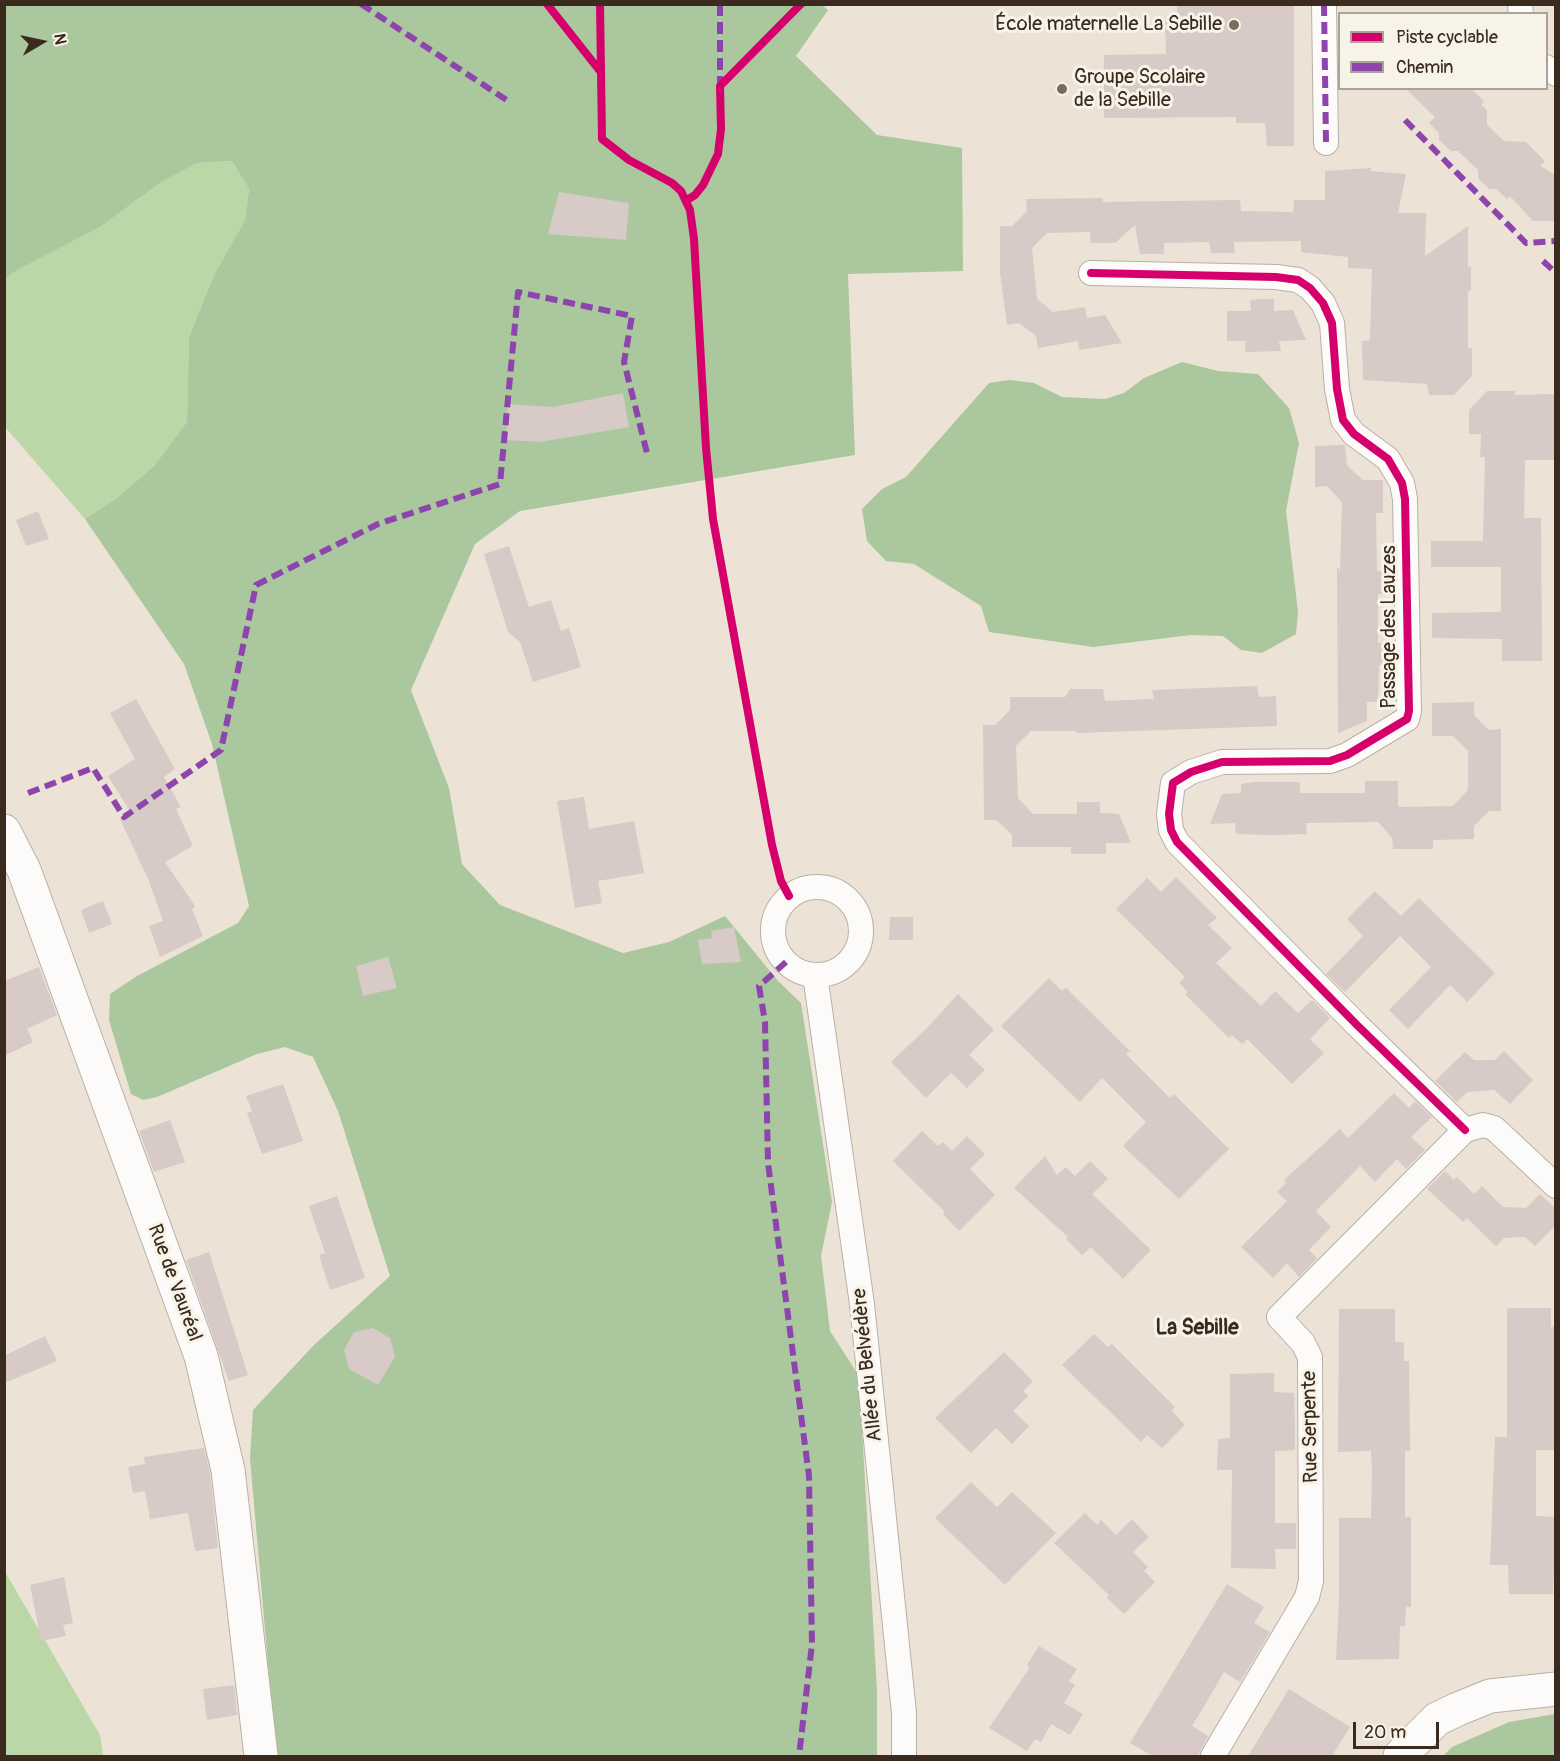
<!DOCTYPE html>
<meta charset="utf-8">
<style>
body{margin:0}
#map{position:relative;width:1560px;height:1761px;overflow:hidden;background:#ece3d6;font-family:Pangolin,sans-serif}
canvas{display:block}
.frame{position:absolute;inset:0;border:6px solid #3b2a1e;pointer-events:none}
.legend{position:absolute;left:1338px;top:12px;width:210px;height:78px;box-sizing:border-box;background:#f7f3e8;border:2px solid #aca397;margin:0;padding:8px 10px;list-style:none;font-size:18px;color:#3b2a1e}
.legend li{display:flex;align-items:center;gap:12px;height:30px}
.legend b{width:30px;border:2px solid #aca397}
.north{position:absolute;left:12px;top:12px;width:60px;height:60px;-webkit-text-stroke:4px #f7f3e8;paint-order:stroke;rotate:81deg;font-size:16px;font-weight:700;line-height:24px;text-align:center;color:#3b2a1e}
.north::after{content:'';display:block;margin:auto;width:21px;height:27px;background:#3b2a1e;clip-path:polygon(50% 0,100% 100%,50% 72%,0 100%)}
.scale{position:absolute;left:1353px;top:1722px;width:86px;height:27px;box-sizing:border-box;border:3px solid #3b2a1e;border-top:0;padding-left:8px;font-size:18px;line-height:21px;white-space:nowrap;color:#3b2a1e;-webkit-text-stroke:4px #f7f3e8;paint-order:stroke}
</style>
<div id="map">
<canvas width="1560" height="1761"></canvas>
<div class="frame"></div>
<ul class="legend">
<li><b style="height:8px;background:#d6006c"></b>Piste cyclable</li>
<li><b style="height:8px;background:#8e44ad"></b>Chemin</li>
</ul>
<div class="north">N</div>
<div class="scale">20 m</div>
</div>
<script>
const g = document.querySelector('canvas').getContext('2d');
g.lineJoin = 'round';
function fillPath(path, color) { g.fillStyle = color; g.fill(path, 'evenodd'); }
const poly = rows => new Path2D(rows.map(r => 'M' + r).join(''));
function strokePath(path, color, width, dash) { g.strokeStyle = color; g.lineWidth = width; g.lineCap = dash ? 'butt' : 'round'; g.setLineDash(dash || []); g.stroke(path); }
function write(font, color, halo, rows, align = 'center') {
  g.font = font + ' Pangolin,sans-serif'; g.lineWidth = 6; g.setLineDash([]); g.textBaseline = 'middle'; g.strokeStyle = halo; g.fillStyle = color; for (const [text, x, y, turn = 0] of rows) {
    g.save(); g.translate(x, y); g.rotate((+turn || 0) * Math.PI / 180); g.textAlign = isNaN(turn) ? turn : align; if (halo) g.strokeText(text, 0, 0); g.fillText(text, 0, 0); g.restore();
  }
}
const green = poly([
 [232,161,249,189,245,220,214,275,189,337,187,422,154,466,117,498,85,519,5,427,5,280,12,273,100,227,160,183,197,163],
 [4,1570,100,1735,103,1755,5,1756]
]);
const forest = poly([
 [5,5,822,5,828,10,796,56,877,135,962,148,963,271,848,274,855,455,520,511,475,544,411,690,449,788,462,864,500,905,623,953,669,942,725,916,778,981,801,1003,832,1202,821,1256,830,1331,859,1376,877,1691,877,1756,276,1756,250,1458,253,1410,314,1345,390,1276,338,1111,313,1057,285,1047,257,1054,157,1097,143,1100,131,1094,109,1020,110,994,137,976,238,923,249,906,212,744,184,664,85,519,117,498,154,466,187,422,189,337,214,275,245,220,249,189,232,161,197,163,160,183,100,227,12,273,5,280],
 [1182,362,1218,371,1258,374,1289,408,1299,443,1286,511,1298,612,1296,634,1262,653,1241,650,1223,636,1191,635,1093,647,989,632,981,606,914,564,886,561,867,541,862,509,882,489,906,477,989,383,1009,380,1034,383,1062,397,1105,399,1124,393,1144,378],
 [1555,1714,1555,1756,1443,1756,1452,1747,1509,1722]
]);
const building = poly([
 [1177,4,1294,4,1294,146,1267,146,1265,123,1236,123,1236,117,1104,118,1104,55,1166,54,1165,21,1177,21],
 [1405,88,1471,88,1484,101,1481,104,1487,110,1487,125,1504,141,1526,142,1545,161,1540,166,1556,175,1556,221,1533,221,1510,196,1507,199,1496,189,1489,189,1478,178,1478,170,1458,151,1451,151,1439,140,1439,133,1429,123,1435,117],
 [1371,168,1371,171,1406,174,1398,213,1426,213,1425,256,1468,226,1468,267,1471,267,1471,291,1468,291,1468,348,1472,348,1472,376,1454,395,1429,395,1427,384,1363,380,1362,341,1370,340,1372,269,1348,268,1348,257,1301,252,1301,241,1234,242,1235,253,1211,253,1209,242,1164,243,1164,254,1140,254,1135,225,1115,243,1091,243,1090,232,1047,233,1032,248,1037,299,1053,312,1085,307,1087,318,1105,315,1122,343,1079,350,1078,341,1038,348,1036,336,1019,323,1007,325,1000,273,1000,226,1012,226,1027,211,1026,199,1103,198,1103,202,1240,200,1241,211,1293,212,1294,200,1325,200,1325,171],
 [559,192,629,203,626,240,548,234],
 [1262,299,1274,299,1274,311,1293,310,1306,340,1279,341,1281,351,1245,352,1246,341,1227,341,1227,311,1251,311,1250,300],
 [1487,391,1515,391,1515,395,1556,394,1556,460,1525,460,1524,518,1541,518,1542,661,1502,661,1502,639,1432,638,1432,613,1501,612,1501,567,1431,567,1431,541,1483,541,1485,457,1480,457,1481,434,1469,434,1469,410],
 [623,393,629,427,540,442,506,440,508,404,553,407],
 [1345,445,1347,465,1355,473,1363,480,1383,480,1383,513,1376,513,1377,571,1389,571,1389,594,1378,594,1378,643,1389,643,1389,665,1379,665,1378,702,1367,702,1367,721,1338,733,1337,567,1340,570,1342,502,1327,486,1315,487,1315,446],
 [38,511,49,539,26,546,16,520],
 [509,546,529,607,551,600,561,631,569,628,581,667,533,682,520,642,508,632,484,554],
 [1257,686,1259,697,1276,696,1277,726,1076,733,1076,731,1031,731,1016,746,1018,798,1033,814,1077,814,1077,802,1100,802,1100,813,1119,814,1131,843,1106,843,1106,854,1071,854,1071,847,1012,847,1012,835,1004,827,996,820,984,820,983,725,995,725,1010,710,1010,697,1065,697,1070,689,1103,689,1105,701,1154,699,1152,690],
 [136,699,175,769,164,777,181,807,176,809,193,846,165,862,195,906,192,909,203,936,160,957,149,926,163,921,149,881,120,819,131,813,108,776,135,759,110,713],
 [1474,702,1474,715,1489,730,1501,729,1501,811,1489,811,1474,826,1474,839,1433,840,1433,849,1393,849,1392,838,1378,822,1306,823,1307,834,1271,835,1236,834,1235,823,1210,824,1222,794,1241,793,1241,784,1254,782,1300,782,1300,793,1365,793,1365,781,1398,781,1398,807,1453,806,1468,790,1468,751,1453,736,1432,736,1432,703],
 [584,797,589,829,634,821,644,873,598,881,602,903,575,908,557,801],
 [1176,877,1217,918,1208,925,1232,948,1216,963,1261,1006,1275,991,1298,1013,1312,1000,1330,1018,1310,1039,1324,1053,1292,1084,1247,1039,1242,1044,1232,1035,1229,1038,1185,994,1188,992,1179,983,1185,977,1116,909,1147,878,1161,892],
 [1375,891,1401,916,1419,898,1495,973,1467,1002,1450,985,1408,1029,1389,1010,1431,967,1400,936,1345,992,1326,974,1363,936,1347,919],
 [103,901,112,924,89,933,81,910],
 [890,917,913,917,913,940,889,940],
 [734,927,741,962,702,964,698,940,712,938,711,931],
 [388,957,397,988,363,996,356,966],
 [39,967,57,1015,27,1029,33,1042,4,1056,4,981],
 [1049,978,1062,991,1066,988,1130,1051,1126,1054,1170,1098,1174,1094,1229,1149,1179,1199,1123,1146,1146,1122,1102,1078,1080,1102,1001,1026],
 [958,994,994,1030,969,1055,985,1070,967,1088,951,1073,926,1098,891,1062,927,1028],
 [1504,1051,1533,1080,1510,1104,1494,1090,1467,1092,1457,1102,1435,1081,1465,1052,1474,1060,1495,1060],
 [283,1084,303,1141,262,1154,247,1113,252,1111,246,1096],
 [1394,1093,1409,1108,1415,1101,1432,1117,1411,1137,1425,1150,1406,1169,1397,1159,1375,1182,1360,1166,1316,1211,1331,1227,1309,1250,1317,1258,1299,1277,1287,1263,1273,1278,1241,1247,1287,1201,1277,1192,1286,1183,1284,1180,1340,1129,1348,1138],
 [170,1120,185,1162,154,1172,139,1131],
 [922,1131,938,1146,943,1142,952,1151,967,1136,985,1154,970,1169,995,1195,959,1231,943,1214,945,1212,893,1161],
 [1045,1156,1057,1175,1066,1167,1075,1176,1090,1161,1108,1179,1092,1194,1151,1250,1123,1279,1091,1247,1082,1255,1066,1239,1068,1237,1014,1188],
 [1445,1171,1454,1180,1457,1177,1474,1194,1482,1186,1503,1207,1526,1208,1540,1194,1556,1209,1556,1225,1535,1246,1525,1237,1504,1238,1496,1246,1467,1218,1463,1222,1427,1189],
 [337,1196,365,1278,330,1290,319,1255,325,1253,309,1206],
 [209,1252,248,1375,229,1381,186,1260],
 [1507,1308,1551,1308,1551,1327,1556,1327,1556,1450,1536,1450,1536,1516,1556,1517,1553,1594,1509,1594,1508,1565,1490,1565,1495,1437,1507,1437],
 [1339,1309,1395,1309,1395,1342,1404,1342,1404,1361,1409,1361,1410,1451,1405,1451,1405,1517,1411,1517,1411,1607,1406,1607,1405,1626,1400,1626,1399,1659,1336,1660,1339,1601,1339,1518,1371,1518,1372,1470,1371,1451,1338,1452],
 [373,1328,390,1338,395,1357,378,1385,349,1369,344,1350,354,1332],
 [1094,1334,1108,1347,1112,1344,1175,1407,1172,1411,1185,1425,1162,1448,1147,1435,1141,1442,1062,1365],
 [45,1336,57,1361,4,1383,4,1356],
 [1004,1352,1033,1381,1023,1391,1028,1396,1013,1411,1029,1426,1012,1444,996,1428,971,1453,935,1418],
 [1274,1373,1274,1392,1294,1393,1295,1425,1295,1450,1275,1451,1275,1523,1296,1523,1296,1549,1275,1549,1276,1569,1231,1568,1232,1470,1217,1470,1218,1439,1230,1438,1230,1374],
 [204,1448,210,1473,218,1548,195,1551,188,1513,150,1519,145,1491,133,1493,128,1467,145,1464,144,1457],
 [971,1482,997,1507,1012,1492,1056,1533,1005,1585,935,1518],
 [1085,1513,1097,1525,1101,1520,1116,1535,1132,1519,1149,1537,1133,1552,1148,1567,1144,1571,1155,1582,1124,1614,1107,1598,1109,1595,1054,1543],
 [64,1577,73,1623,63,1625,66,1636,41,1641,30,1585],
 [1227,1584,1264,1607,1254,1623,1270,1632,1240,1682,1224,1672,1202,1710,1192,1726,1208,1736,1198,1756,1153,1756,1130,1743],
 [1039,1646,1077,1669,1069,1681,1075,1685,1064,1703,1083,1714,1070,1735,1051,1724,1041,1742,1035,1739,1027,1751,989,1728,1030,1667,1027,1665],
 [234,1685,237,1715,207,1720,203,1689],
 [1289,1689,1350,1727,1332,1756,1248,1756]
]);
const street = poly([
 [1324,4,1326,143],
 [1520,4,1521,14],
 [1546,67,1556,74],
 [1091,273,1276,277,1298,280,1310,288,1323,303,1332,323,1337,389,1343,420,1354,434,1388,459,1402,483,1405,499,1409,711,1407,719,1347,755,1330,761,1222,762,1191,772,1173,783,1169,814,1171,830,1177,842,1357,1025,1465,1130],
 '773 931a44 44 0 1 1 88 0a44 44 0 1 1-88 0Z',
 [815,975,862,1304,904,1713,904,1756],
 [1213,1756,1307,1597,1311,1581,1310,1357,1303,1343,1279,1317,1465,1130,1483,1125,1494,1128,1556,1186]
]);
const secondary = poly([
 [4,831,24,870,201,1356,228,1470,261,1756],
 [1400,1756,1437,1719,1458,1709,1490,1696,1556,1689]
]);
const quiet = poly([
 [361,4,508,101],
 [720,4,720,85],
 [1324,4,1326,143],
 [1405,120,1526,243,1556,241],
 [1543,261,1556,273],
 [28,793,93,768,124,817,221,750,256,585,378,524,500,484,518,292,632,316,624,362,647,453],
 [786,962,759,986,765,1022,768,1163,809,1476,812,1644,799,1756]
]);
const cycleway = poly([
 [547,4,600,71],
 [600,4,602,139,629,160,672,183,681,191,690,210,694,239,706,448,713,519,772,845,781,881,789,896],
 [687,200,695,195,703,185,718,154,721,129,720,86,801,4],
 [1091,273,1276,277,1298,280,1310,288,1323,303,1332,323,1337,389,1343,420,1354,434,1388,459,1402,483,1405,499,1409,711,1407,719,1347,755,1330,761,1222,762,1191,772,1173,783,1169,814,1171,830,1177,842,1357,1025,1465,1130]
]);
const markers = [
 [1234,25,6,"#796b5e"],
 [1062,89,6,"#796b5e"]
];
const poiNames = [
 ["École maternelle La Sebille",1222,25],
 ["Groupe Scolaire",1074,78,"left"],
 ["de la Sebille",1074,101,"left"]
];
const streetNames = [
 ["Passage des Lauzes",1390,627,-90],
 ["Rue de Vauréal",174,1283,70],
 ["Allée du Belvédère",868,1365,-96],
 ["Rue Serpente",1311,1427,-91]
];
const neighbourhoodNames = [
 ["La Sebille",1197,1329]
];
fillPath(green, '#bbd6a7');
fillPath(forest, '#abc79d');
fillPath(building, '#d7cac7');
strokePath(street, '#b8b0a7', 26);
strokePath(secondary, '#b8b0a7', 35);
strokePath(street, '#fcfbf9', 24);
strokePath(secondary, '#fcfbf9', 33);
strokePath(quiet, '#8e44ad', 6, [12, 6]);
strokePath(cycleway, '#d6006c', 8);
for (const [x, y, r, color] of markers) { const dot = new Path2D(); dot.arc(x, y, r, 0, 2 * Math.PI); g.fillStyle = color; g.fill(dot); strokePath(dot, '#f7f3e8', 2); }
write('20px', '#3b2a1e', '#f7f3e8', poiNames, 'right');
write('20px', '#3b2a1e', '#f7f3e8', streetNames);
write('bold 21px', '#3b2a1e', '#f7f3e8', neighbourhoodNames);
</script>
